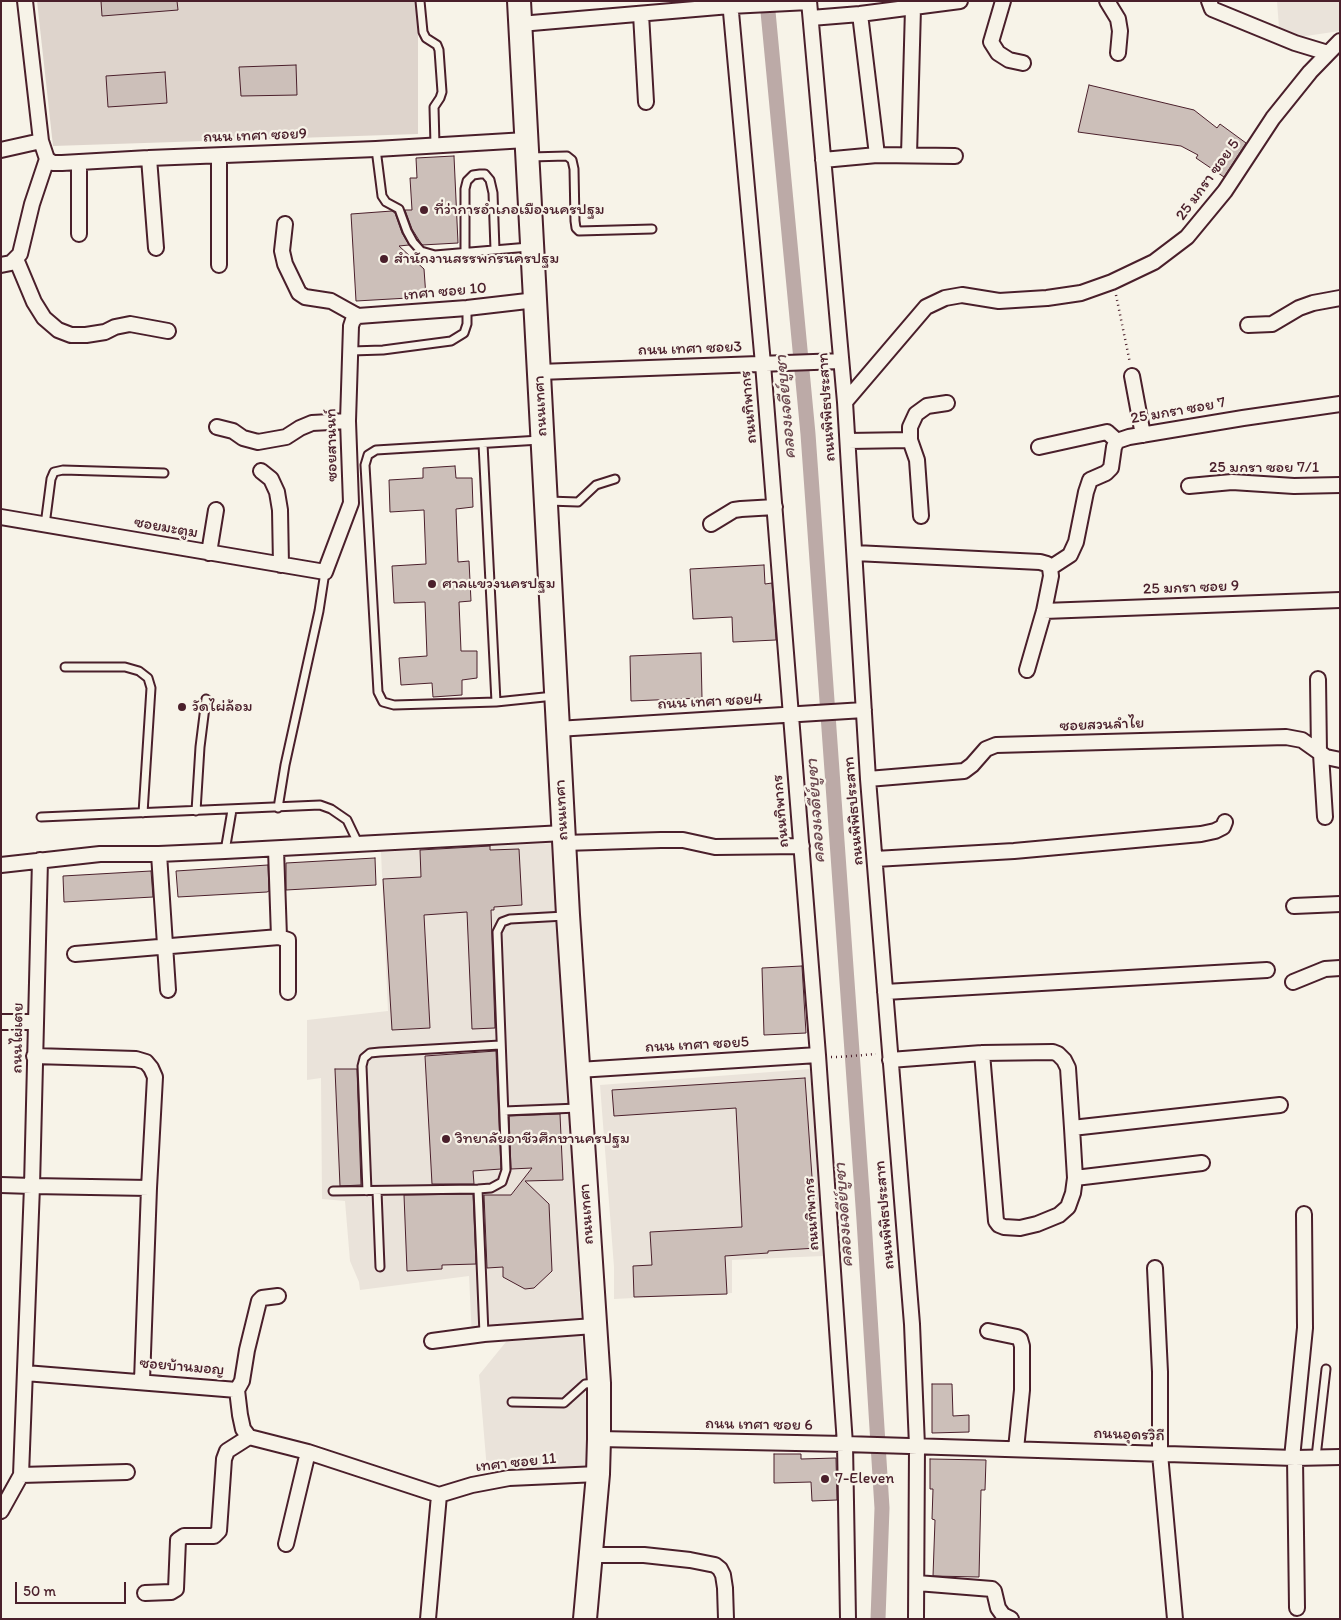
<!DOCTYPE html>
<meta charset="utf-8">
<style>
body{margin:0}
#map{position:relative;width:1341px;height:1620px;overflow:hidden;background:#f7f3e8;font-family:Itim,sans-serif}
canvas{display:block}
.frame{position:absolute;inset:0;border:2px solid #4a1f2b;pointer-events:none}
.scale{position:absolute;left:15px;top:1582px;width:111px;height:22px;box-sizing:border-box;border:2px solid #4a1f2b;border-top:0;padding-left:6px;font-size:15px;line-height:18px;white-space:nowrap;color:#4a1f2b;-webkit-text-stroke:4px #f7f3e8;paint-order:stroke}
</style>
<div id="map">
<canvas width="1341" height="1620"></canvas>
<div class="frame"></div>
<div class="scale">50 m</div>
</div>
<script>
const g = document.querySelector('canvas').getContext('2d');
g.lineJoin = 'round';
function fillPath(path, color) { g.fillStyle = color; g.fill(path, 'evenodd'); }
const poly = rows => new Path2D(rows.map(r => 'M' + r).join(''));
function strokePath(path, color, width, dash) { g.strokeStyle = color; g.lineWidth = width; g.lineCap = dash ? 'butt' : 'round'; g.setLineDash(dash || []); g.stroke(path); }
function write(font, color, halo, rows, align = 'center') {
  g.font = font + ' Itim,"Playpen Sans Thai",sans-serif'; g.lineWidth = 4.5; g.setLineDash([]); g.textBaseline = 'middle'; g.strokeStyle = halo; g.fillStyle = color; for (const [text, x, y, turn = 0] of rows) {
    g.save(); g.translate(x, y); g.rotate((+turn || 0) * Math.PI / 180); g.textAlign = isNaN(turn) ? turn : align; if (halo) g.strokeText(text, 0, 0); g.fillText(text, 0, 0); g.restore();
  }
}
const built = poly([
 [1277,1,1340,1,1340,31,1299,37,1279,28],
 [554,843,590,1474,487,1470,479,1375,514,1332,472,1338,469,1276,360,1290,359,1282,350,1261,345,1201,322,1199,321,1078,307,1080,307,1020,388,1011,381,852],
 [810,1069,823,1256,732,1260,732,1293,614,1299,614,1267,600,1085]
]);
const green = poly([
 [37,1,418,1,418,134,53,146]
]);
const canal = poly([
 [767,1,808,434,864,1220,882,1508,878,1619]
]);
const building = poly([
 [101,1,177,1,178,10,102,16,101,1],
 [296,65,297,95,241,96,239,67,296,65],
 [165,72,167,103,108,107,106,76,165,72],
 [1089,85,1194,110,1217,128,1220,124,1246,143,1224,177,1196,158,1198,155,1181,146,1078,132,1089,85],
 [454,156,458,243,422,245,412,229,405,210,412,210,410,178,417,178,416,158,454,156],
 [392,211,395,213,402,233,409,245,399,246,424,269,426,297,356,301,351,214,392,211],
 [455,466,456,478,472,478,473,507,456,509,458,562,469,561,471,601,459,602,461,651,477,651,477,678,462,680,462,695,433,697,432,683,401,685,399,658,427,656,425,602,394,603,392,566,426,564,424,510,390,512,389,480,423,478,423,468,455,466],
 [764,565,765,584,772,583,776,640,733,642,732,617,693,619,690,569,764,565],
 [701,653,702,698,631,701,630,656,701,653],
 [490,846,490,850,519,849,522,905,494,907,494,910,491,910,495,1028,472,1029,467,912,424,915,430,1028,392,1030,383,879,421,877,420,850,490,846],
 [375,858,376,885,286,890,286,863,375,858],
 [268,865,269,891,267,892,178,897,176,871,268,865],
 [151,871,153,897,64,902,63,876,151,871],
 [802,966,806,1033,764,1035,762,968,802,966],
 [496,1051,501,1169,473,1171,474,1184,432,1184,425,1056,496,1051],
 [335,1069,357,1069,361,1185,340,1186,335,1069],
 [805,1078,817,1248,768,1251,768,1253,725,1256,727,1294,634,1297,633,1266,652,1265,650,1232,742,1227,736,1108,614,1116,612,1090,805,1078],
 [560,1114,563,1180,525,1181,549,1204,552,1271,534,1288,525,1289,503,1277,503,1267,487,1268,484,1195,511,1195,532,1168,511,1169,509,1116,560,1114],
 [473,1194,476,1264,442,1265,442,1269,407,1271,404,1195,473,1194],
 [932,1384,952,1384,953,1416,969,1415,969,1432,932,1433,932,1384],
 [774,1454,801,1454,801,1459,836,1458,837,1500,812,1501,811,1482,774,1483,774,1454],
 [930,1459,986,1460,985,1490,981,1490,979,1577,933,1576,935,1520,932,1519,933,1489,930,1489,930,1459]
]);
const path = poly([
 [1116,295,1130,363],
 [831,1057,839,1057,876,1054]
]);
const lane = poly([
 [420,1,423,32,426,38,437,45,439,50,442,92,440,98,434,107,435,145],
 [376,149,382,196,386,202,399,209,407,231,413,242,421,251,435,255,529,247],
 [530,157,567,156,572,160,574,169,575,221,576,228,579,231,652,229],
 [465,253,465,189,467,181,473,175,480,174,485,174,490,180,493,193,495,250],
 [351,351,383,350,451,341,464,333,467,324,467,308],
 [540,440,376,450,368,455,365,465,378,692,383,702,394,705,496,702,554,696],
 [483,444,496,702],
 [548,501,578,502,596,485,615,479],
 [45,525,51,479,54,472,63,470,164,473],
 [65,667,125,667,139,671,148,678,151,688,143,813],
 [278,808,285,765,319,611,325,572],
 [196,811,200,747,206,699],
 [41,817,320,805,331,809,347,820,358,843],
 [225,851,232,810],
 [504,1111,578,1108],
 [478,1189,484,1334],
 [333,1191,478,1189,491,1188,502,1182,506,1170,497,932,502,922,510,919,565,916],
 [367,1191,362,1066,364,1058,370,1053,380,1052,500,1045],
 [377,1191,380,1267],
 [512,1402,564,1403,585,1384,597,1383],
 [1316,1457,1326,1369]
]);
const street = poly([
 [25,1,41,141],
 [730,1,763,364,818,1055,845,1444,848,1619],
 [809,1,845,402,868,779,912,1324,917,1446,916,1619],
 [1003,1,991,42,998,53,1009,60,1023,63],
 [1107,1,1118,19,1120,31,1118,53],
 [1209,1,1212,9,1295,43,1328,53],
 [641,14,646,102],
 [860,14,877,155],
 [811,18,860,14,960,1],
 [520,24,730,6,809,2],
 [1,150,41,141,47,159,53,163,62,163,149,158,376,149,526,140],
 [909,155,913,8],
 [149,158,156,248],
 [823,160,877,155,955,156],
 [285,224,282,251,285,264,299,293,305,297,331,301,358,316],
 [79,234,79,163],
 [16,259,34,302,44,318,58,330,71,335,86,335,105,332,115,327,130,324,168,331],
 [1,265,11,263,20,254,32,204,47,159],
 [219,265,219,156],
 [358,316,467,308,536,300],
 [1248,325,1272,324,1299,308,1313,303,1340,298],
 [539,372,841,361],
 [1132,376,1143,435],
 [845,402,926,307,945,298,962,295,999,301,1047,298,1081,293,1112,282,1154,262,1187,237,1225,191,1273,118,1310,72,1340,41],
 [217,427,233,431,243,438,258,442,286,437,300,428,312,423,348,421],
 [910,440,910,427,916,414,927,406,947,403],
 [848,441,910,440,917,460,921,516],
 [1039,447,1107,432,1117,441],
 [261,471,271,479,277,492,280,510,281,565],
 [1189,486,1232,482,1294,486,1340,485],
 [1,517,325,572,351,503,348,421,351,326,353,320,358,316],
 [711,524,734,510,741,509,775,507],
 [209,553,216,510],
 [855,553,1040,562,1047,564,1050,568,1051,576,1044,611,1027,670],
 [1050,568,1070,555,1076,542,1086,492,1090,480,1106,473,1111,468,1114,447,1117,441,1129,437,1243,418,1340,404],
 [1044,611,1340,600],
 [1318,679,1319,752],
 [557,729,864,710],
 [1321,754,1325,817],
 [868,779,964,771,972,765,986,749,996,745,1286,737,1302,740,1326,757,1340,760],
 [564,843,661,840,683,840,715,847,802,846],
 [276,849,279,937],
 [159,854,168,990],
 [875,859,1014,851,1201,834,1215,831,1223,827,1225,822],
 [1,865,100,854,159,854,225,851,564,833],
 [1294,906,1340,904],
 [75,954,279,937,288,940,288,992],
 [1293,982,1325,969,1340,968],
 [885,992,1267,970],
 [1,1022,35,1022],
 [982,1053,996,1221,999,1225,1004,1227,1020,1228,1037,1224,1059,1215,1068,1207,1073,1193,1075,1178],
 [34,1056,136,1059,146,1062,151,1068,155,1077,149,1188,142,1381],
 [890,1060,982,1053,1053,1052,1058,1054,1064,1060,1068,1068,1072,1128,1280,1105],
 [578,1070,818,1055],
 [1072,1128,1075,1178,1202,1163],
 [1,1185,32,1186,40,860],
 [1155,1268,1160,1372,1160,1454,1175,1619],
 [988,1331,1017,1337,1020,1339,1022,1346,1022,1390,1016,1449],
 [432,1341,484,1334,594,1326],
 [25,1373,237,1390,240,1415,243,1429,249,1437,308,1452,439,1495],
 [237,1390,242,1381,247,1350,259,1301,262,1298,278,1296],
 [599,1439,845,1444,1295,1458,1340,1457],
 [1292,1458,1305,1328,1304,1214],
 [1295,1458,1297,1608],
 [21,1475,127,1472],
 [439,1495,472,1485,509,1478,598,1474],
 [1,1511,21,1475,32,1186,149,1188],
 [286,1544,308,1452],
 [591,1555,644,1555,690,1560,715,1565,720,1569,723,1575,725,1588,726,1619],
 [917,1583,992,1589,994,1591,998,1608,1003,1615,1011,1619],
 [145,1593,171,1592,176,1589,178,1540,184,1536,214,1536,219,1531,224,1459,227,1451,249,1437],
 [428,1619,439,1495]
]);
const primary = poly([
 [519,1,568,915,599,1383,599,1439,598,1474,585,1619]
]);
const markers = [
 [424,210,5,"#4a1f2b"],
 [384,259,5,"#4a1f2b"],
 [432,584,5,"#4a1f2b"],
 [182,707,5,"#4a1f2b"],
 [446,1139,5,"#4a1f2b"],
 [825,1479,5,"#4a1f2b"]
];
const streetNames = [
 ["ถนน เทศา ซอย9",255,136,-2],
 ["25 มกรา ซอย 5",1208,180,-54],
 ["เทศา ซอย 10",445,292,-5],
 ["ถนน เทศา ซอย3",690,349,-2],
 ["ถนนเทศา",541,406,-93],
 ["ถนนทิพากร",749,407,-95],
 ["ถนนพิพิธประสาท",827,407,-94],
 ["25 มกรา ซอย 7",1178,411,-10],
 ["ซอยสานนท์",332,445,-91],
 ["25 มกรา ซอย 7/1",1264,468],
 ["ซอยมะตูม",166,528,10],
 ["25 มกรา ซอย 9",1191,588,-2],
 ["ถนน เทศา ซอย4",710,702,-3],
 ["ซอยสวนลำไย",1102,725,-2],
 ["ถนนเทศา",562,810,-93],
 ["ถนนทิพากร",781,811,-95],
 ["ถนนพิพิธประสาท",854,811,-95],
 ["ถนนไผ่เตย",18,1038,-89],
 ["ถนน เทศา ซอย5",697,1045,-3],
 ["ถนนเทศา",587,1214,-94],
 ["ถนนทิพากร",812,1214,-94],
 ["ถนนพิพิธประสาท",885,1215,-95],
 ["ซอยบ้านมอญ",182,1367,5],
 ["ถนน เทศา ซอย 6",759,1425,1],
 ["ถนนอุดรวิถี",1129,1435,2],
 ["เทศา ซอย 11",516,1463,-6]
];
const poiNames = [
 ["ที่ว่าการอำเภอเมืองนครปฐม",434,210],
 ["สำนักงานสรรพกรนครปฐม",394,259],
 ["ศาลแขวงนครปฐม",442,584],
 ["วัดไผ่ล้อม",192,707],
 ["วิทยาลัยอาชีวศึกษานครปฐม",456,1139],
 ["7-Eleven",835,1479]
];
const waterNames = [
 ["คลองเจดีย์บูชา",786,407,-95],
 ["คลองเจดีย์บูชา",816,811,-94],
 ["คลองเจดีย์บูชา",844,1215,-94]
];
fillPath(built, '#eae3da');
fillPath(green, '#ded4cc');
strokePath(canal, '#bcaaa7', 15);
fillPath(building, '#ccbfb9');
strokePath(building, '#4a1f2b', 1);
strokePath(lane, '#4a1f2b', 11);
strokePath(street, '#4a1f2b', 18);
strokePath(primary, '#4a1f2b', 26);
strokePath(path, '#4a1f2b', 2.5, [1, 4]);
strokePath(lane, '#f7f3e8', 7);
strokePath(street, '#f7f3e8', 14);
strokePath(primary, '#f7f3e8', 22);
for (const [x, y, r, color] of markers) { const dot = new Path2D(); dot.arc(x, y, r, 0, 2 * Math.PI); g.fillStyle = color; g.fill(dot); strokePath(dot, '#f7f3e8', 2); }
write('16px', '#4a1f2b', '#f7f3e8', streetNames);
write('16px', '#4a1f2b', '#f7f3e8', poiNames, 'left');
write('italic 18px', '#6c4950', '#f7f3e8', waterNames);
</script>
